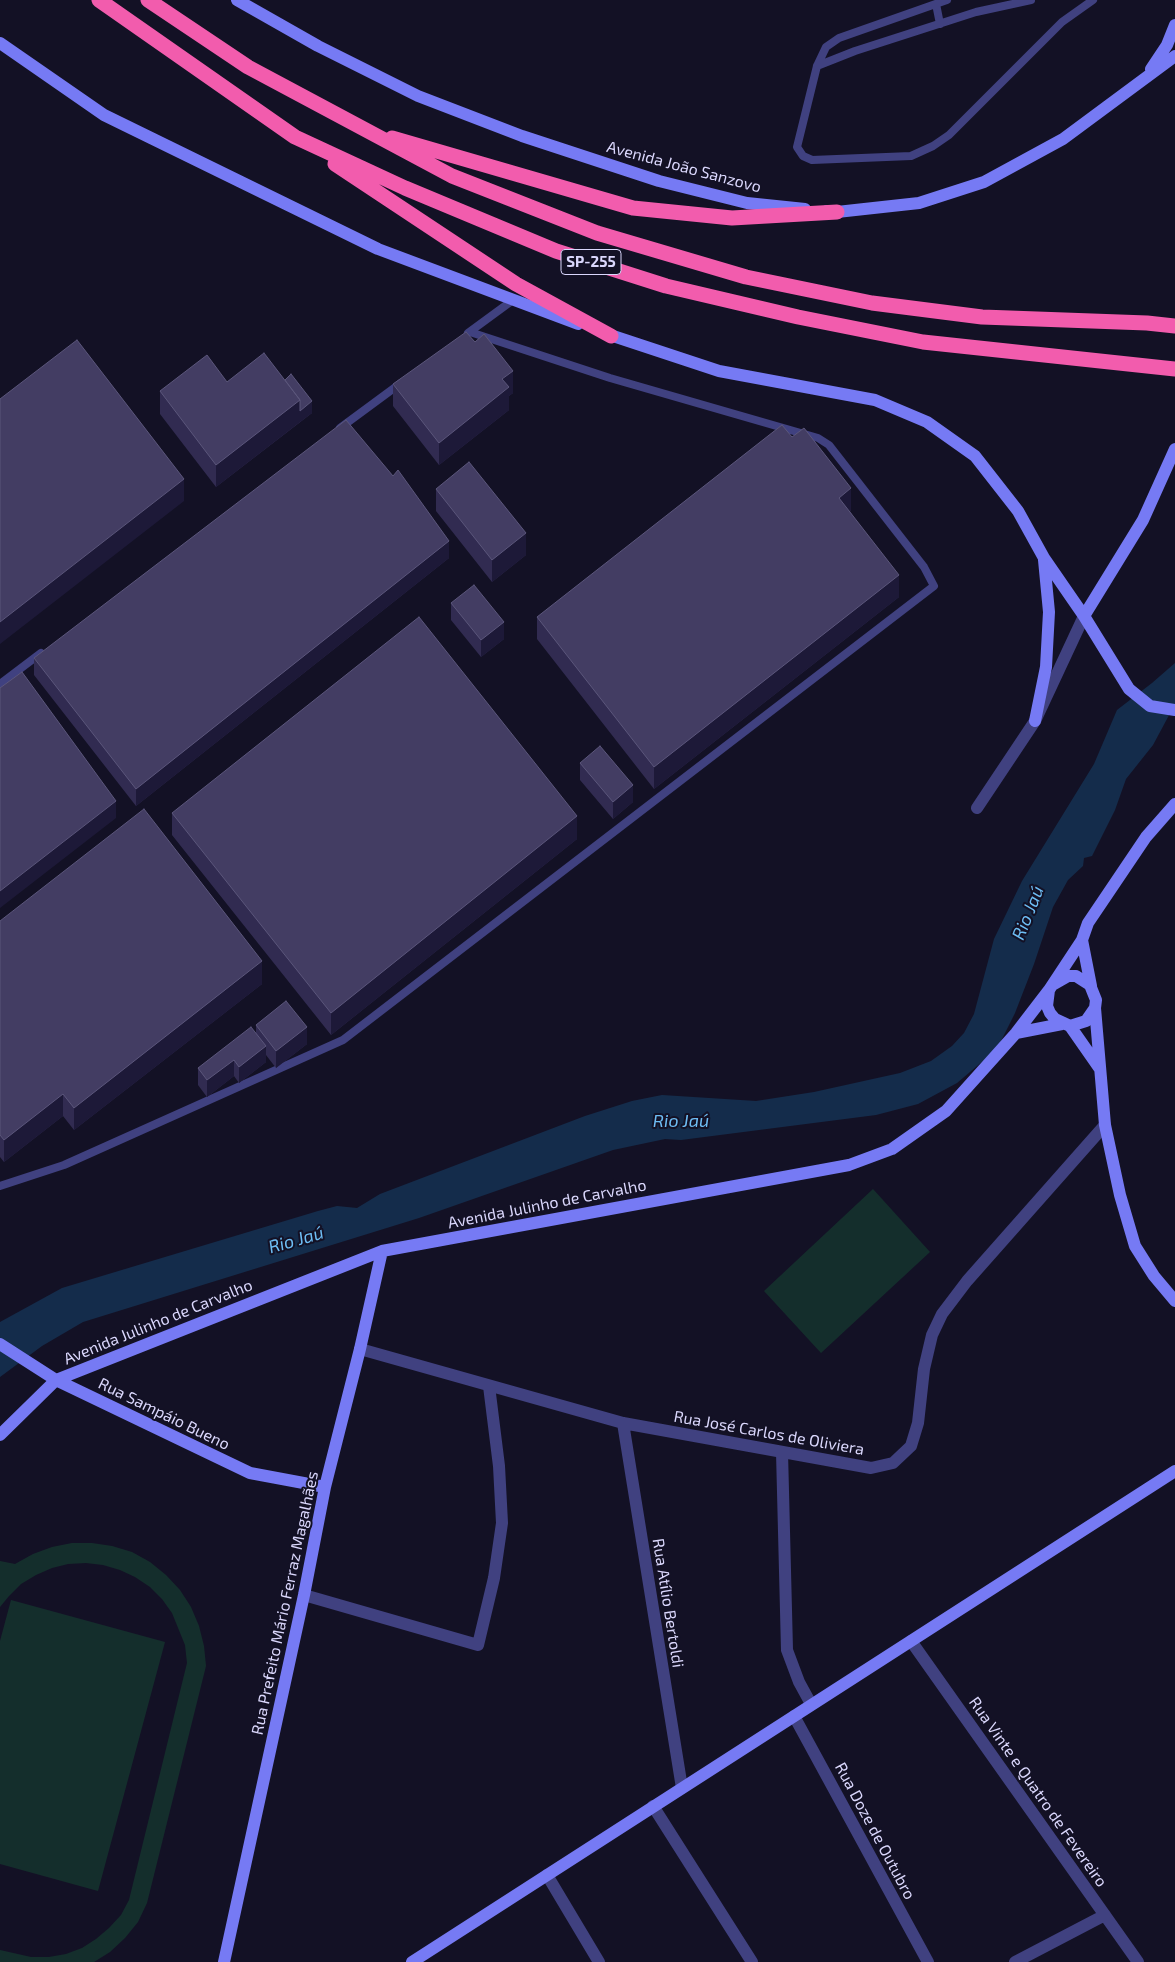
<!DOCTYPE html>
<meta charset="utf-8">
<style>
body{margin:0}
canvas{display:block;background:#131125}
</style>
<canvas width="1175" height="1962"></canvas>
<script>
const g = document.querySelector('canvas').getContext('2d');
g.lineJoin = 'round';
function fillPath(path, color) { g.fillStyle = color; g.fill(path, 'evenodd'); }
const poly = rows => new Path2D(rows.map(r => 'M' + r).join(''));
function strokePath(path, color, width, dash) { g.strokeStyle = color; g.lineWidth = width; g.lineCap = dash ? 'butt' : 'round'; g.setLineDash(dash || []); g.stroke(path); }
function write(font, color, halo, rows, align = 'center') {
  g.font = font + ' "Exo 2",sans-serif'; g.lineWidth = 4; g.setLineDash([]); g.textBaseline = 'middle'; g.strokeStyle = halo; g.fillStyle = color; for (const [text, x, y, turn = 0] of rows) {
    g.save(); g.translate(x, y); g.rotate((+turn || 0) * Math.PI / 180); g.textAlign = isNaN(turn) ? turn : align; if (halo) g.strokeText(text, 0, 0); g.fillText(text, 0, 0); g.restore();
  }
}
const green = poly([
 [873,1189,930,1252,821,1353,764,1291],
 [72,1543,92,1543,112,1546,132,1552,150,1562,166,1575,180,1590,191,1607,199,1626,204,1646,206,1666,147,1903,138,1922,125,1938,110,1952,94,1962,0,1962,0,1950,31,1957,49,1957,66,1954,82,1948,96,1939,109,1928,121,1915,129,1900,187,1663,185,1645,172,1613,162,1599,150,1587,135,1577,120,1570,103,1565,86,1563,68,1564,52,1568,36,1575,21,1584,9,1596,0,1607,0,1561,15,1564,33,1554,52,1547],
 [11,1600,165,1642,98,1891,0,1864,0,1641]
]);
const water = poly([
 [1175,663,1175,704,1153,745,1126,779,1115,810,1092,856,1084,858,1083,866,1068,880,1053,907,1034,964,1015,1013,997,1049,957,1083,918,1104,876,1115,681,1140,665,1139,613,1150,419,1218,83,1322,42,1346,0,1377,0,1322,62,1288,318,1211,337,1206,357,1208,380,1194,585,1116,632,1101,662,1095,756,1101,814,1092,900,1073,931,1061,952,1046,964,1033,974,1014,994,939,1022,881,1094,764,1117,710,1152,683]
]);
const lane = poly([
 [947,0,839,38,826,47,817,66,797,147,803,156,812,160,911,156,933,146,949,135,1062,22,1093,0],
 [936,4,940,24],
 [817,66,855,51,976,12,1031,0],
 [468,333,513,300],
 [340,428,401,383],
 [0,684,41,653],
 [0,1186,64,1165,343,1040,934,586,924,567,829,445,818,438,610,378,470,332]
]);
const street = poly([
 [977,808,1035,721,1084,616],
 [360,1349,623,1423,871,1468,893,1463,911,1446,918,1423,924,1369,932,1335,942,1314,967,1281,1105,1125],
 [623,1423,682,1788],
 [782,1452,787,1650,799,1682,811,1704],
 [304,1595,478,1645,494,1578,502,1523,499,1466,489,1386],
 [911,1641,1138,1962],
 [794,1716,928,1962],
 [653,1806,752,1962],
 [547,1875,599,1962],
 [1015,1962,1105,1915]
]);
const secondary = poly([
 [237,0,318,46,418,96,522,136,659,181,747,203,805,209],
 [0,43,104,115,378,249,578,324],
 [1151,69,1167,45,1175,25],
 [827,211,837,212,919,203,984,182,1063,139,1175,56],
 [604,333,719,371,875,400,927,422,975,456,1018,511,1044,558,1084,616,1129,689,1150,706,1175,710],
 [1084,616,1143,520,1175,449],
 [1035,721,1046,667,1049,612,1044,560],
 [1082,940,1091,986],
 [1054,984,1068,976,1076,976,1090,985,1096,1000,1095,1008,1086,1021,1070,1026,1055,1019,1050,1013,1047,1006,1049,990,1082,940,1088,923,1146,837,1175,804],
 [1095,1008,1105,1125,1120,1195,1135,1246,1154,1276,1175,1301],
 [1070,1026,1100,1069],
 [1016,1033,1062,1024],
 [0,1344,56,1380,250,1473,325,1487],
 [0,1435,56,1380,382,1251,849,1165,892,1149,946,1111,1016,1033,1049,990],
 [224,1962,304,1595,325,1487,360,1349,382,1251],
 [412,1962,1175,1471]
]);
const highway = poly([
 [99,0,295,137,405,188,556,251,666,286,798,317,923,342,1175,369],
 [148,0,248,67,452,176,597,233,746,277,872,303,982,317,1147,323,1175,326],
 [392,138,633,208,732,218,837,212],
 [335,164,516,284,611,336]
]);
const wall = poly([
 [285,380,312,413,216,487,160,414,160,391,227,382],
 [393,384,513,393,509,396,509,410,439,465,393,406],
 [792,437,851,510,850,511,899,597,654,789,537,639,537,617],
 [393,476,449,558,136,806,34,675,34,658],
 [436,489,526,555,492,582,436,511],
 [451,603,504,639,481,657,451,620],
 [580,763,633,802,613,819,580,780],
 [172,813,577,839,331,1035,172,835],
 [0,921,262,984,74,1130,63,1116,4,1162,0,1157],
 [256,1025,307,1044,276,1068,266,1055,266,1062,239,1083,234,1076,207,1097,198,1085,198,1068,256,1033]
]);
const shadedWall = poly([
 [513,371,513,393,509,396,509,410,439,465,439,443,502,379],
 [300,400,300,422,216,487,216,465],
 [312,401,312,413,300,422,300,411],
 [184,479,184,501,0,644,0,622],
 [851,488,851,510,839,520,839,498],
 [526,533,526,555,492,582,492,560],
 [449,541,449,558,136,806,136,789],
 [899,575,899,597,654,789,654,767],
 [504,622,504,639,481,657,481,640],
 [633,785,633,802,613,819,613,802],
 [116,801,116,818,0,908,0,891],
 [577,816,577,839,331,1035,331,1013],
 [262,961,262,984,74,1130,74,1108],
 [307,1027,307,1044,276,1068,276,1051],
 [266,1046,266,1062,239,1083,239,1067],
 [234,1060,234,1076,207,1097,207,1080],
 [63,1094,63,1116,4,1162,4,1140]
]);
const building = poly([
 [466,332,475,342,484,334,513,371,502,379,509,387,439,443,393,384,466,332],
 [77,340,184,479,0,622,0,399,77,340],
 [264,353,300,400,216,465,160,391,207,355,227,382,264,353],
 [291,374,312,401,300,411,300,400,285,380,291,374],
 [346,420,393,476,398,470,449,541,136,789,34,658,346,420],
 [782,425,792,437,804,428,851,488,839,498,899,575,654,767,537,617,782,425],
 [469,462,526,533,492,560,436,489,469,462],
 [474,585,504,622,481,640,451,603,474,585],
 [419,617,577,816,331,1013,172,813,419,617],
 [22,672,116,801,0,891,0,688,22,672],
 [600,746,633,785,613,802,580,763,600,746],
 [144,809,262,961,74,1108,63,1094,4,1140,0,1135,0,921,144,809],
 [286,1001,307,1027,276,1051,256,1025,286,1001],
 [251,1027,266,1046,239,1067,234,1060,207,1080,198,1068,251,1027]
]);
const shields = [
 [591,262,60]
];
const shieldNames = [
 ["SP-255",591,262]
];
const streetNames = [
 ["Avenida João Sanzovo",684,167,15],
 ["Avenida Julinho de Carvalho",547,1204,-11],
 ["Avenida Julinho de Carvalho",158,1322,-22],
 ["Rua Sampáio Bueno",164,1414,26],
 ["Rua José Carlos de Oliviera",769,1433,10],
 ["Rua Prefeito Mário Ferraz Magalhães",285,1603,-78],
 ["Rua Atílio Bertoldi",668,1603,81],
 ["Rua Vinte e Quatro de Fevereiro",1038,1792,55],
 ["Rua Doze de Outubro",875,1831,62]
];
const waterNames = [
 ["Rio Jaú",1028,913,-68],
 ["Rio Jaú",681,1121],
 ["Rio Jaú",296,1240,-16]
];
fillPath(green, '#142e2c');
fillPath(water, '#142c4b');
strokePath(lane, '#404180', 8);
strokePath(street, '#404180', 12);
strokePath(secondary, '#767af4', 12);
strokePath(highway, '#f25cad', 15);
fillPath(wall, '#312b51');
fillPath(shadedWall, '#1d1938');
fillPath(building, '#433d63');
strokePath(building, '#5b567b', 1);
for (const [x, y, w] of shields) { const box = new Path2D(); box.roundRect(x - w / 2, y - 12.5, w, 25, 4); g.fillStyle = '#131125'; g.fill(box); strokePath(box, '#dad7fc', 1); }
write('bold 15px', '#dad7fc', null, shieldNames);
write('16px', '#dad7fc', '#131125', streetNames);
write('italic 18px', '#6ebdf4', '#131125', waterNames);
</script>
